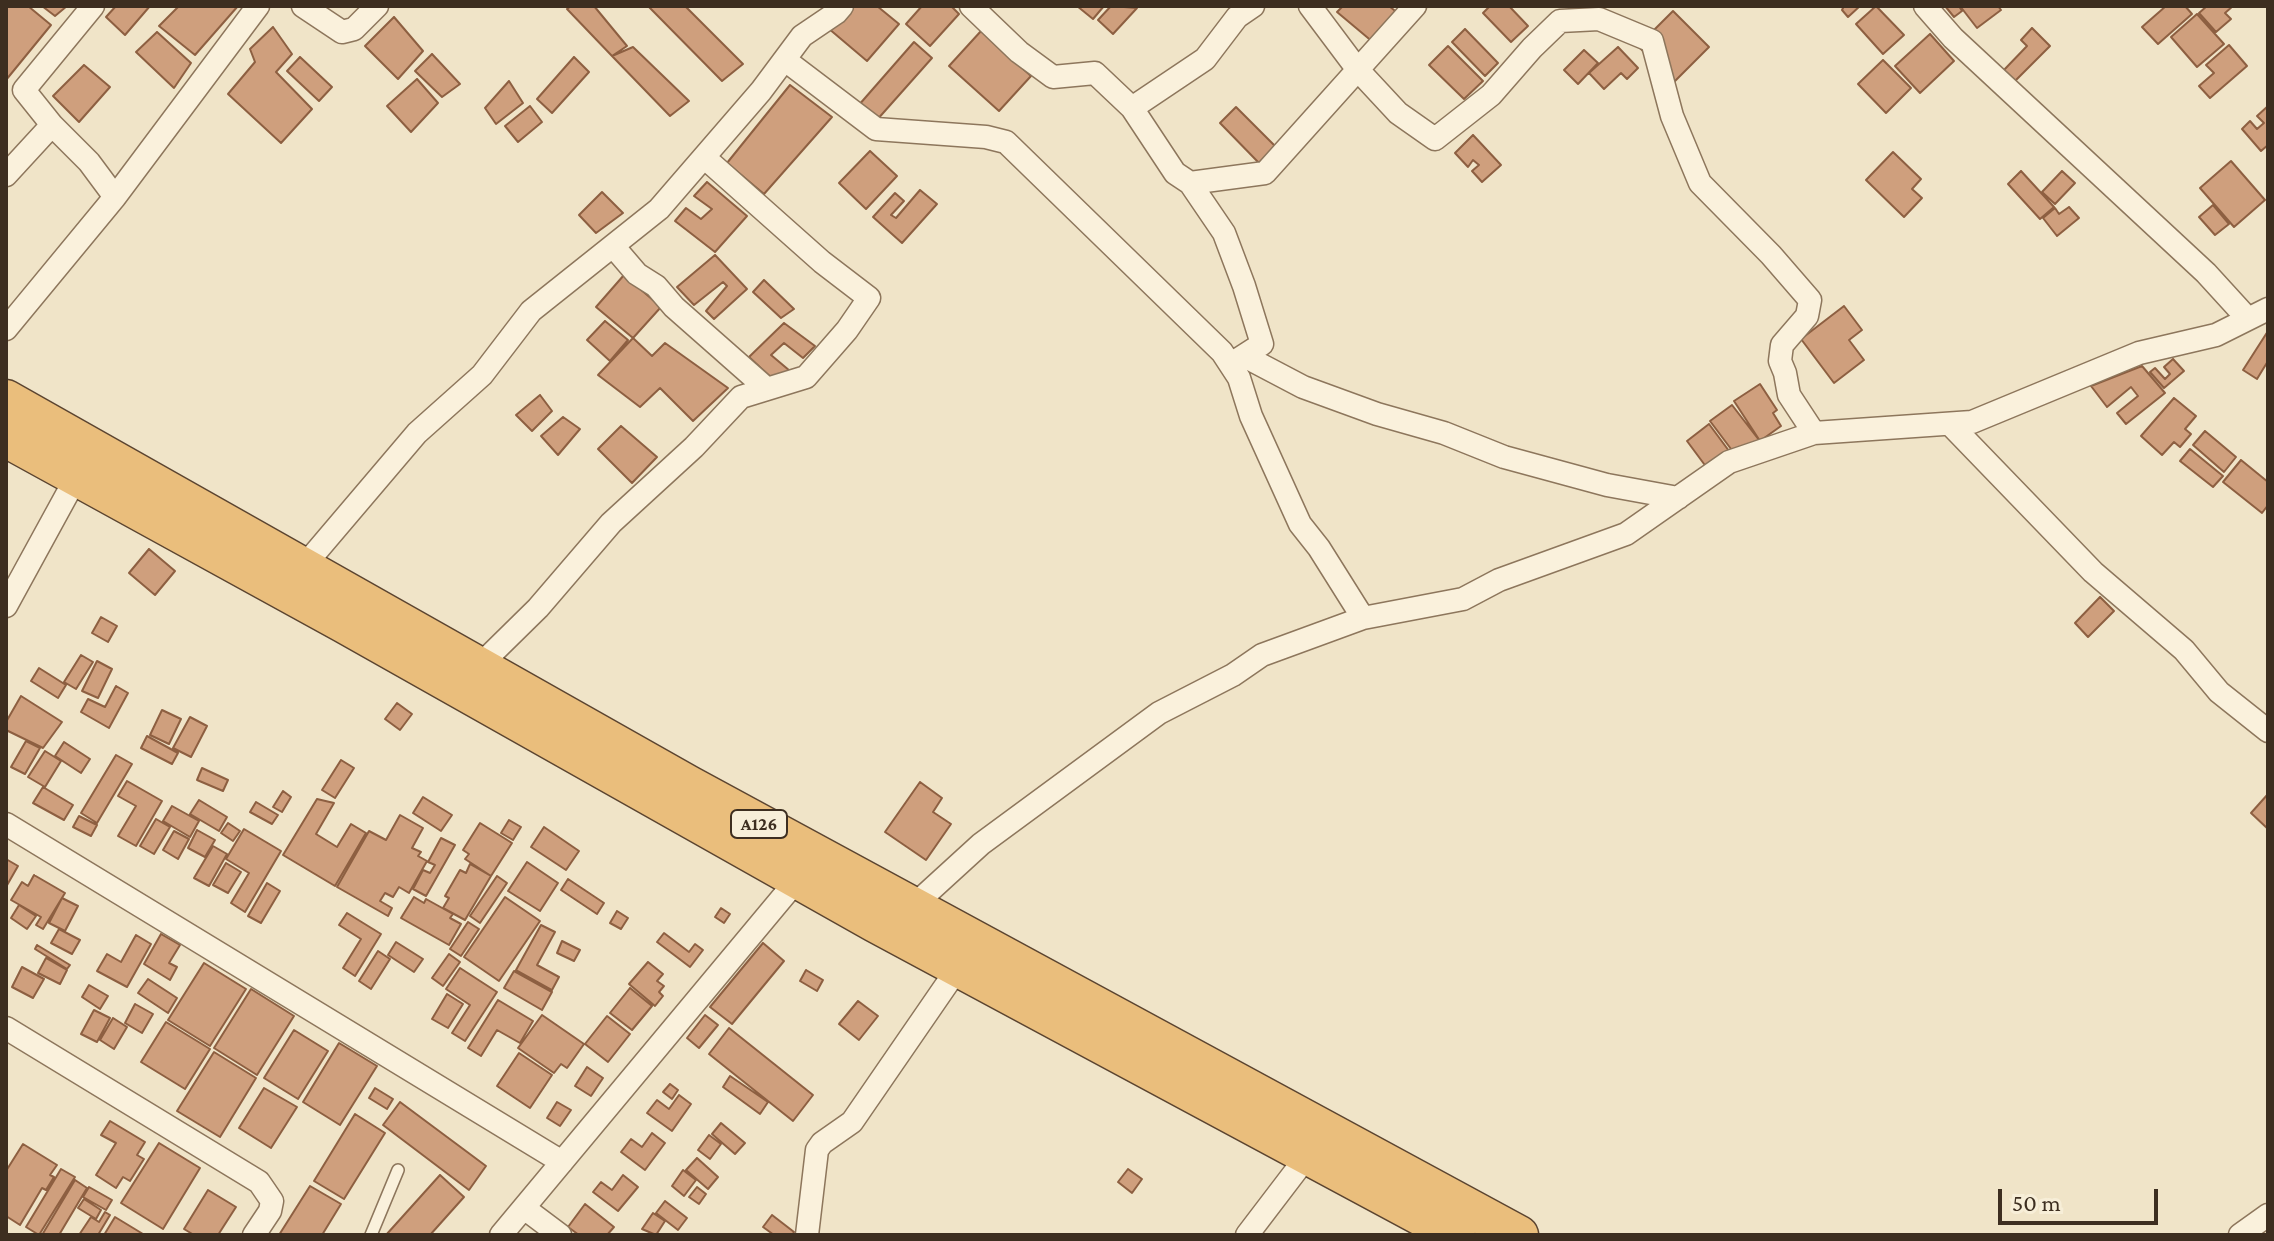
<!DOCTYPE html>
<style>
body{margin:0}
#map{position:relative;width:2274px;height:1241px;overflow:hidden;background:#f0e4c8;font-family:"Crimson Pro",serif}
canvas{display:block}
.frame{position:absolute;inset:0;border:8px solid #3d2e20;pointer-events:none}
.scale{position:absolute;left:1998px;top:1189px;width:160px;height:36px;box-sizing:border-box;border:4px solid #3d2e20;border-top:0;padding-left:10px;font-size:24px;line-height:28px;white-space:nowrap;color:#3d2e20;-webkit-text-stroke:6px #f7eed8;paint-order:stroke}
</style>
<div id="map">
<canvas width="2274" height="1241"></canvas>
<div class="frame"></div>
<div class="scale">50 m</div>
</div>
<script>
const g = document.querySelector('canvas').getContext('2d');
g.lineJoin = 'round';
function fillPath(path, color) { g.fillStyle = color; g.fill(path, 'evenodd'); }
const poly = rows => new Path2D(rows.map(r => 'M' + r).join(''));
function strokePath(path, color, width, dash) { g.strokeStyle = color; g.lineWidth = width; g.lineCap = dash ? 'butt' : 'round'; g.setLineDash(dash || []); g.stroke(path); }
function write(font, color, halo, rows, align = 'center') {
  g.font = font + ' "Crimson Pro",serif'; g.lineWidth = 6; g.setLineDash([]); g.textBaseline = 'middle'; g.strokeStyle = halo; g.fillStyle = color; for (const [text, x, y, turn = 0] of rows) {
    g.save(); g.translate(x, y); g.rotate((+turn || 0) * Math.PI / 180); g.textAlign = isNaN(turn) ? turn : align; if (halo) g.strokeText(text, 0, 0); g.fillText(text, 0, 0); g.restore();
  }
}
const building = poly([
 [6,6,28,6,51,25,6,80,6,6],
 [42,6,67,6,55,16,42,6],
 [116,6,150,6,125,35,106,17,116,6],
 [179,6,238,6,195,55,159,26,179,6],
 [571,6,594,6,627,46,612,56,567,9,571,6],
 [648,6,685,6,743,64,722,81,648,6],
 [847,6,877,6,899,24,867,61,828,28,847,6],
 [922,6,951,6,959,14,930,46,906,24,922,6],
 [1077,6,1104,6,1093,19,1077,6],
 [1111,6,1137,8,1113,34,1098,20,1111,6],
 [1343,6,1389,6,1399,14,1374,43,1337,12,1343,6],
 [1490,6,1509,6,1528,26,1511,42,1483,13,1490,6],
 [1844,6,1860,6,1848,17,1842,10,1844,6],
 [1876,6,1904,35,1883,54,1856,24,1876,6],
 [1945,6,1959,6,1962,11,1954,17,1945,6],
 [1960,6,1998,6,2001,10,1977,28,1960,6],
 [2166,6,2185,6,2192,14,2158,44,2142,27,2166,6],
 [2207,6,2233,6,2225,13,2231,19,2216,32,2199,13,2207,6],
 [1673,11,1709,47,1674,82,1638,46,1673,11],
 [2197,14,2224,44,2197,67,2171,37,2197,14],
 [394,17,423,51,398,79,365,46,394,17],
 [273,27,292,54,276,72,312,109,281,143,228,94,255,62,250,49,273,27],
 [2032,28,2050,46,2014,82,2003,71,2027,46,2021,40,2032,28],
 [1465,29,1498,63,1485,76,1452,42,1465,29],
 [981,31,1031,76,999,111,949,66,981,31],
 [157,32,191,63,174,88,136,52,157,32],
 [1930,34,1954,61,1920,93,1895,66,1930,34],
 [914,42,932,58,876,121,858,106,914,42],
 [2229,45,2247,66,2210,98,2199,86,2214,73,2206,65,2229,45],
 [1448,46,1483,81,1464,99,1429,65,1448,46],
 [633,47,689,101,670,116,612,56,633,47],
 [1618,47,1638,68,1627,79,1621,73,1604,89,1589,73,1618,47],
 [1584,50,1598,63,1578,84,1564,70,1584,50],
 [432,54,460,84,442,97,415,71,432,54],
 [300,57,332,87,319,101,287,71,300,57],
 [574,57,589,72,552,113,537,99,574,57],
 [1883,60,1911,88,1886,113,1858,84,1883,60],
 [84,65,110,87,79,122,53,96,84,65],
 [417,79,438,103,411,132,387,106,417,79],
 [509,81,523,103,496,124,485,108,509,81],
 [790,85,832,117,764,194,727,163,790,85],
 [530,106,542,122,518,142,505,126,530,106],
 [2268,106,2268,145,2261,151,2242,129,2250,121,2257,129,2264,123,2257,116,2268,106],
 [1236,107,1276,147,1259,163,1220,123,1236,107],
 [1473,135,1501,165,1482,182,1472,171,1479,165,1473,160,1468,167,1455,153,1473,135],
 [870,151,897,176,866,209,839,183,870,151],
 [1893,152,1921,179,1912,189,1922,198,1904,217,1866,180,1893,152],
 [2231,161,2265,200,2234,227,2200,188,2231,161],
 [2021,171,2054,207,2040,219,2008,184,2021,171],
 [2062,171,2075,183,2055,204,2042,192,2062,171],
 [707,182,747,216,715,252,675,221,686,208,701,219,712,209,694,196,707,182],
 [920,190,937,204,902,243,873,217,895,193,904,201,891,215,896,218,920,190],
 [602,192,623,213,596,233,579,215,602,192],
 [2213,205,2229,224,2215,235,2199,217,2213,205],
 [2069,207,2079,218,2057,236,2043,218,2055,208,2059,214,2069,207],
 [715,255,747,289,714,319,706,311,727,286,723,282,694,305,677,287,715,255],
 [624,275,661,307,633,338,596,307,624,275],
 [764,280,794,309,781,318,753,292,764,280],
 [1844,306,1862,330,1849,340,1864,360,1834,383,1801,339,1844,306],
 [605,321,628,340,610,361,587,340,605,321],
 [784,323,815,346,803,358,784,343,771,355,790,371,778,384,749,357,784,323],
 [2268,331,2268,361,2257,379,2243,370,2268,331],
 [633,338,652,356,665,343,728,388,693,421,660,388,640,407,598,375,633,338],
 [2173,359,2184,371,2164,388,2150,372,2155,368,2165,379,2170,374,2164,367,2173,359],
 [2142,366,2165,393,2126,424,2117,413,2138,396,2131,387,2107,407,2091,386,2142,366],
 [1760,384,1777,410,1773,413,1781,426,1760,441,1734,401,1760,384],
 [540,395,552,411,532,431,516,415,540,395],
 [2174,398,2196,416,2185,429,2191,434,2180,447,2174,442,2162,455,2141,436,2174,398],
 [1732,405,1759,440,1737,457,1710,421,1732,405],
 [563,417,580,429,558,455,541,436,563,417],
 [1709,424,1732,455,1710,472,1687,441,1709,424],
 [621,426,657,457,632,483,598,449,621,426],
 [2205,431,2236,457,2224,472,2193,445,2205,431],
 [2190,449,2223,476,2213,487,2180,461,2190,449],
 [2241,460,2268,482,2268,505,2262,513,2223,482,2241,460],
 [149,549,175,571,155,595,129,573,149,549],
 [2100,597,2114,611,2088,637,2075,623,2100,597],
 [101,617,117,626,108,642,92,633,101,617],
 [81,655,93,662,76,689,64,682,81,655],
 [97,661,112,669,98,698,82,691,97,661],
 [39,668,66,685,58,698,31,681,39,668],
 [116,686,128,693,109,728,81,712,88,699,105,707,116,686],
 [21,696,62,722,43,748,6,730,6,722,21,696],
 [397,703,412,714,400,730,385,719,397,703],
 [162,710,181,719,169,744,150,735,162,710],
 [190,717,207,726,191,757,173,748,190,717],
 [147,736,178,753,172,764,141,748,147,736],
 [26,741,40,748,25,774,11,767,26,741],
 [64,742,90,759,81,773,55,756,64,742],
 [45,751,61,761,45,787,28,777,45,751],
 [116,755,132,764,97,823,81,813,116,755],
 [341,760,354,768,335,798,322,790,341,760],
 [202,768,228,780,223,791,197,780,202,768],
 [127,781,162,801,136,846,118,836,136,806,118,796,127,781],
 [920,782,942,798,933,812,951,824,926,860,885,832,920,782],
 [43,787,73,805,64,820,33,803,43,787],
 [283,791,291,797,282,812,273,807,283,791],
 [2268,794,2268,829,2251,813,2268,794],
 [423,797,452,815,441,831,413,813,423,797],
 [317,799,334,803,316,834,337,847,351,824,366,833,335,886,283,855,317,799],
 [199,800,227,817,219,831,190,814,199,800],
 [256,802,278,815,272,824,250,812,256,802],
 [172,806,199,821,190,837,163,821,172,806],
 [400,815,423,828,412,848,421,852,418,856,427,861,409,893,399,887,393,897,385,893,380,901,392,908,388,916,337,887,369,831,386,840,400,815],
 [79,816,97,825,91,836,73,827,79,816],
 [156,819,170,827,154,854,140,846,156,819],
 [509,820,521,827,513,840,501,833,509,820],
 [228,823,240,831,233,841,221,833,228,823],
 [480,823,512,843,491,876,465,859,469,854,463,850,480,823],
 [544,827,579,851,566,870,531,847,544,827],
 [244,829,281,851,245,912,231,903,249,873,226,859,244,829],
 [197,830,215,840,205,857,188,848,197,830],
 [174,831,189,839,178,859,163,850,174,831],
 [441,838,455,845,426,896,413,889,423,870,430,873,435,865,428,862,441,838],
 [213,846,227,854,209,886,194,878,213,846],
 [6,859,18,866,6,887,6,859],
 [527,862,558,883,540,911,508,891,527,862],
 [226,863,241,872,228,893,213,885,226,863],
 [470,864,491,876,465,920,443,908,449,898,445,896,460,870,466,873,470,864],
 [34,875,65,893,43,929,36,925,41,917,11,900,22,882,28,886,34,875],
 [497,876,507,883,480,923,470,916,497,876],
 [568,879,604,903,597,914,561,890,568,879],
 [267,883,280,891,261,923,248,916,267,883],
 [414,897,424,903,426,899,453,914,450,918,461,924,449,945,401,918,414,897],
 [505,897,540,921,499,981,464,957,505,897],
 [62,898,78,906,65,931,49,923,62,898],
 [19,905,36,916,27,929,11,918,19,905],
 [721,908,730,914,724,923,715,917,721,908],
 [617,911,628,918,621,929,610,923,617,911],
 [347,913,381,934,355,976,343,968,361,939,339,925,347,913],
 [468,922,479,929,461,956,450,949,468,922],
 [541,925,555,932,537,965,559,977,552,990,516,970,541,925],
 [59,929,80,940,72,954,51,943,59,929],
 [664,933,689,952,695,944,703,950,690,967,657,942,664,933],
 [161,934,180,945,169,963,177,967,170,980,144,964,161,934],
 [136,935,151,944,127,987,97,971,107,954,121,962,136,935],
 [562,941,580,950,574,961,557,953,562,941],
 [396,942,423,959,414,972,388,955,396,942],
 [763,943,784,961,732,1024,710,1007,763,943],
 [37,945,70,965,67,969,35,949,37,945],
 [378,951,390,959,371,989,359,981,378,951],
 [449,954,460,962,443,986,432,978,449,954],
 [46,958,67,970,60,984,38,973,46,958],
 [648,962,663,974,657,981,664,986,659,992,663,996,655,1006,629,984,648,962],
 [204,963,246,989,210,1046,168,1020,204,963],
 [22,967,44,979,33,998,12,987,22,967],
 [460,968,497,992,465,1041,452,1033,470,1005,446,989,460,968],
 [806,970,823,980,817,991,800,981,806,970],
 [514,971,552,992,542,1010,504,988,514,971],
 [148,979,177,998,168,1013,138,993,148,979],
 [89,985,108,996,100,1009,82,997,89,985],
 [630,988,652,1006,632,1030,610,1013,630,988],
 [251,989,294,1016,257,1075,214,1048,251,989],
 [447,994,463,1004,448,1028,432,1019,447,994],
 [498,1000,533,1021,520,1043,497,1030,481,1056,468,1048,498,1000],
 [858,1001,878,1016,859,1040,839,1024,858,1001],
 [135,1004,153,1014,142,1033,125,1023,135,1004],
 [94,1010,110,1018,97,1042,81,1034,94,1010],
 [542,1015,584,1044,567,1068,561,1064,554,1073,518,1048,542,1015],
 [705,1015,718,1025,699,1048,687,1038,705,1015],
 [607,1016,630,1034,608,1062,585,1044,607,1016],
 [113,1018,127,1027,114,1049,100,1040,113,1018],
 [166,1022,210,1049,185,1089,141,1062,166,1022],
 [729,1028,813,1095,793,1121,709,1054,729,1028],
 [294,1030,328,1051,298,1099,264,1078,294,1030],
 [339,1043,377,1066,340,1125,303,1102,339,1043],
 [214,1052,256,1078,220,1137,177,1111,214,1052],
 [519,1053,552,1075,530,1108,497,1086,519,1053],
 [587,1067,603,1078,591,1096,575,1086,587,1067],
 [730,1076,768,1102,760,1114,723,1087,730,1076],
 [670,1084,678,1090,672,1099,663,1092,670,1084],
 [264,1088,297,1107,271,1148,239,1128,264,1088],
 [375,1088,393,1099,387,1109,369,1098,375,1088],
 [679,1095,691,1104,672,1131,647,1113,657,1100,669,1109,679,1095],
 [400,1102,486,1166,469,1190,383,1125,400,1102],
 [557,1102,571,1110,560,1126,547,1118,557,1102],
 [355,1114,385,1133,344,1199,314,1181,355,1114],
 [110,1121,145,1142,137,1155,144,1159,130,1181,123,1177,116,1188,96,1175,116,1143,101,1135,110,1121],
 [721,1123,745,1143,735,1154,712,1134,721,1123],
 [652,1133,665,1143,645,1170,621,1152,631,1139,642,1147,652,1133],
 [709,1135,721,1144,710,1159,698,1150,709,1135],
 [159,1143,200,1168,163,1229,121,1203,159,1143],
 [23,1144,57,1165,50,1175,54,1177,46,1190,42,1188,20,1225,6,1216,6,1171,23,1144],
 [697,1158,718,1177,708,1189,686,1170,697,1158],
 [61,1169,75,1177,39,1235,26,1227,61,1169],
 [1128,1169,1142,1179,1132,1193,1118,1182,1128,1169],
 [683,1170,696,1180,684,1196,672,1186,683,1170],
 [440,1175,464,1197,430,1235,386,1235,440,1175],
 [623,1175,638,1187,618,1211,593,1192,601,1182,612,1190,623,1175],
 [75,1180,87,1188,59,1235,42,1235,75,1180],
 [310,1186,341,1204,322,1235,279,1235,310,1186],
 [89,1187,112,1200,106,1210,83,1197,89,1187],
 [697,1187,706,1194,699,1204,689,1197,697,1187],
 [208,1190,236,1207,218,1235,194,1235,184,1229,208,1190],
 [84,1199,101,1210,96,1219,78,1208,84,1199],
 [665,1201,687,1218,678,1230,656,1213,665,1201],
 [585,1204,614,1227,607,1235,579,1235,568,1227,585,1204],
 [105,1212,110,1215,98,1235,79,1235,91,1217,99,1222,105,1212],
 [653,1213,665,1221,656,1235,642,1229,653,1213],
 [772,1215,794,1232,792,1235,774,1235,763,1227,772,1215],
 [115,1217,143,1234,142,1235,104,1235,115,1217]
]);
const service = poly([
 [371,1235,398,1170]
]);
const minor = poly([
 [303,6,342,32,354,29,377,6],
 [971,6,1019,52,1053,77,1095,73,1132,108,1205,59,1237,17,1253,6],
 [1310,6,1358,70,1398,113,1435,139,1491,95,1532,48,1560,21,1599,19,1652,41,1672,116,1700,183,1771,255,1810,300,1807,316,1782,345,1780,361,1785,373,1789,395,1814,433],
 [1925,6,1953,38,2206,273,2248,319],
 [785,60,876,129,986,137,1006,142,1222,352,1239,378,1251,416,1300,524,1319,548,1363,618],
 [1132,108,1175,173,1190,183,1265,173,1415,6],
 [6,175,52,125],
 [1190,183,1224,233,1244,286,1262,344,1234,362],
 [115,197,258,6],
 [613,246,637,274,656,286,674,307,767,389],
 [6,329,115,197,89,162,52,125,24,90,93,6],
 [1244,356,1303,387,1377,414,1444,433,1504,457,1607,485,1678,498],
 [1950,424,2093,572,2184,650,2219,692,2268,731],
 [304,566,417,433,482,375,531,311,659,209,761,91,802,36,836,13,842,6],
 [6,606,82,467],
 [479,666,538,608,611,523,694,447,741,397,806,377,847,330,869,298,822,262,705,158],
 [6,824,562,1162],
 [912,907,981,844,1159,713,1233,675,1262,655,1363,618,1463,599,1499,580,1626,534,1729,462,1814,433,1972,422,2139,353,2216,335,2268,309],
 [6,1028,259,1182,272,1201,270,1211,254,1235],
 [524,1208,560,1235],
 [501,1235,797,880],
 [807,1235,817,1150,822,1143,852,1122,958,968],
 [1247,1235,1308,1155],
 [2240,1235,2268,1215]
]);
const trunk = poly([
 [6,399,689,785,1519,1235],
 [6,438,343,623,875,923,1456,1235]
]);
const shields = [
 [759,824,56]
];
const shieldNames = [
 ["A126",759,824]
];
fillPath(building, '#cf9f7d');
strokePath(building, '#8d5f41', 2);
strokePath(service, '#8d765c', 14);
strokePath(minor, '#8d765c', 25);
strokePath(trunk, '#5b4430', 41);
strokePath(service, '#faf1dc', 11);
strokePath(minor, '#faf1dc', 22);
strokePath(trunk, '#eabe7c', 38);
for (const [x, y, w] of shields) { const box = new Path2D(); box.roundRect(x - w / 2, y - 14, w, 28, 6); g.fillStyle = '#f7eed8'; g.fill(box); strokePath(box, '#3d2e20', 2); }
write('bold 18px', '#3d2e20', null, shieldNames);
</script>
